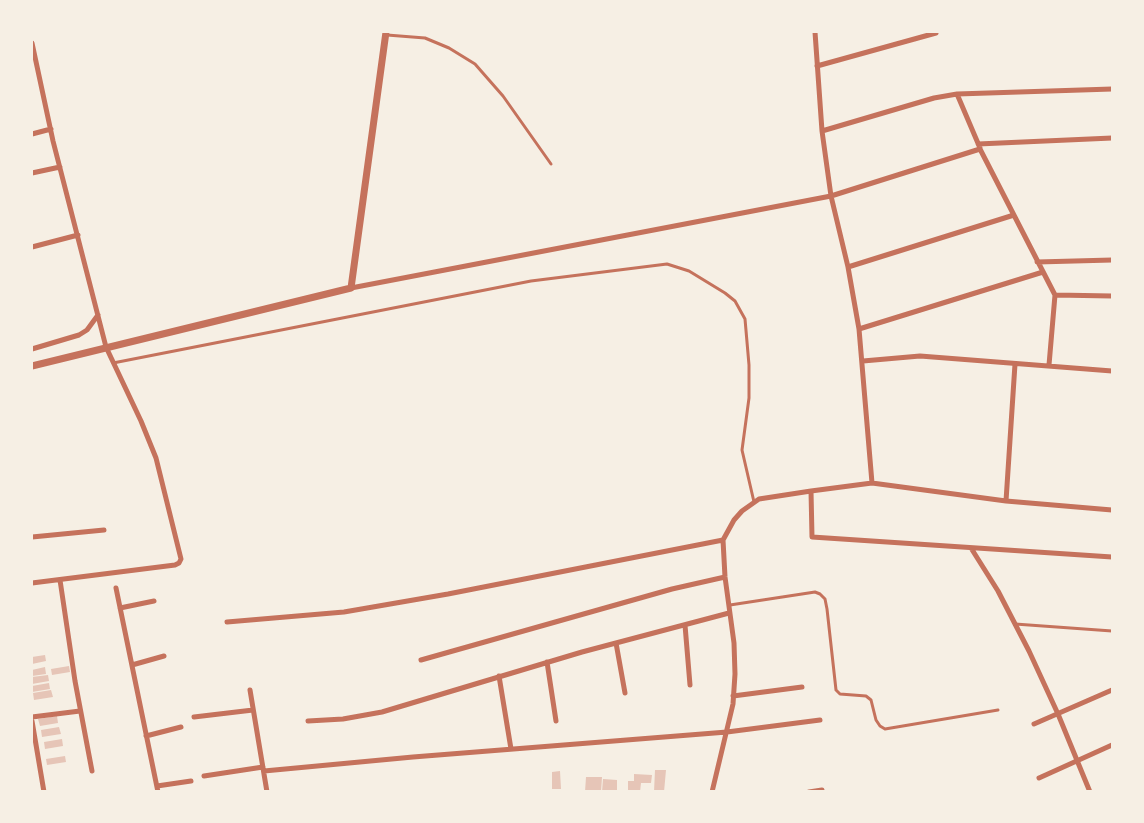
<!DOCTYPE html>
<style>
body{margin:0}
#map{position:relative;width:1144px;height:823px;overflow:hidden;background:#f6efe4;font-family:Signika,sans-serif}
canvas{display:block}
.frame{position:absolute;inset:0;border:33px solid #f6efe4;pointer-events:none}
</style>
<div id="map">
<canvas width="1144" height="823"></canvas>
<div class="frame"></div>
</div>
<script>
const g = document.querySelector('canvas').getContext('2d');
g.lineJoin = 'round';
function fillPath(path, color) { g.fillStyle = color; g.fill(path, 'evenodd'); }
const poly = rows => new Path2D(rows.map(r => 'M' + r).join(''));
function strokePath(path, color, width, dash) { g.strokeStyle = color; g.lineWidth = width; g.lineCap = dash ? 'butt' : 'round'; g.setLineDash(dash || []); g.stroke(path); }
const building = poly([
 [45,655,46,661,32,664,32,657],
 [69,666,70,672,52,675,51,669],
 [45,667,46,674,32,676,32,670],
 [48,675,49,681,32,684,32,677],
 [49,683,50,689,32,692,32,686],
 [51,690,53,697,34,700,33,693],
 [57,716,58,723,40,726,38,719],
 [59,727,61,734,42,737,41,730],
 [62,739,63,746,45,749,44,742],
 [65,756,66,762,47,765,46,759],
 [655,770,666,770,664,792,654,792],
 [560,771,561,789,552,789,552,772],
 [634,774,652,775,651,783,641,783,640,792,628,792,628,781,634,781],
 [586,777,602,777,601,792,585,792],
 [603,779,617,780,617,792,602,792]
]);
const service = poly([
 [387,35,425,38,449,48,475,64,503,96,551,164],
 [113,363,531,281,667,264,689,271,725,293,735,301,745,319,749,365,749,398,742,450,754,502],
 [730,605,815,592,820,594,825,599,827,609,836,690,840,694,866,696,871,700,876,720,880,726,885,729,998,710],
 [1015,624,1112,631]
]);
const minor = poly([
 [32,43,53,141,106,347,141,421,156,458,181,559,179,563,175,565,32,583],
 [817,66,936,33],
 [957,94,980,148],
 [822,131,934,98,957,94,1112,89],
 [32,134,51,129],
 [978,144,1112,138],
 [32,173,60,167],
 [32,247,78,235],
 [1037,262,1112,260],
 [848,267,1014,215],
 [351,288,831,196,822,131,815,32],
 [1055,295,1112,296],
 [859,329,1043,272],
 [32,349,79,335,87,330,98,315],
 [863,361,920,356,1112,371],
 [872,483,859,329,848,267,831,196,980,149,1055,295,1049,365],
 [1006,501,1015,364],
 [1112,510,1006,501,872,483,811,491,812,537,1112,557],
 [32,537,104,530],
 [971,548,998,591,1029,651,1058,714,1090,792],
 [60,580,75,681,92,771],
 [116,588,158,792],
 [120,608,154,601],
 [227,622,344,612,448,594,723,540],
 [685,625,690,685],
 [616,643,625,693],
 [421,660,672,589,725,577],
 [547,662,556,721],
 [132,665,164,656],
 [499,676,511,749],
 [250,690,267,792],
 [733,696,802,687],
 [32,717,80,711],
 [194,717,253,710],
 [32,721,44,792],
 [308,721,343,719,382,712,582,652,729,613],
 [1034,724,1112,690],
 [146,736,181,727],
 [264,771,413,757,727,732,820,720],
 [204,776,263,767],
 [1039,778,1112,745],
 [157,786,191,781],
 [712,792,733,704,735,674,734,643,725,577,723,540,734,520,742,511,759,499,811,491],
 [809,792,822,790]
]);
const tertiary = poly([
 [32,366,351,288,386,32]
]);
fillPath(building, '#e6c5b7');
strokePath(service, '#c5725c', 3);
strokePath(minor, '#c5725c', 5);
strokePath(tertiary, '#c5725c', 7);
</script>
